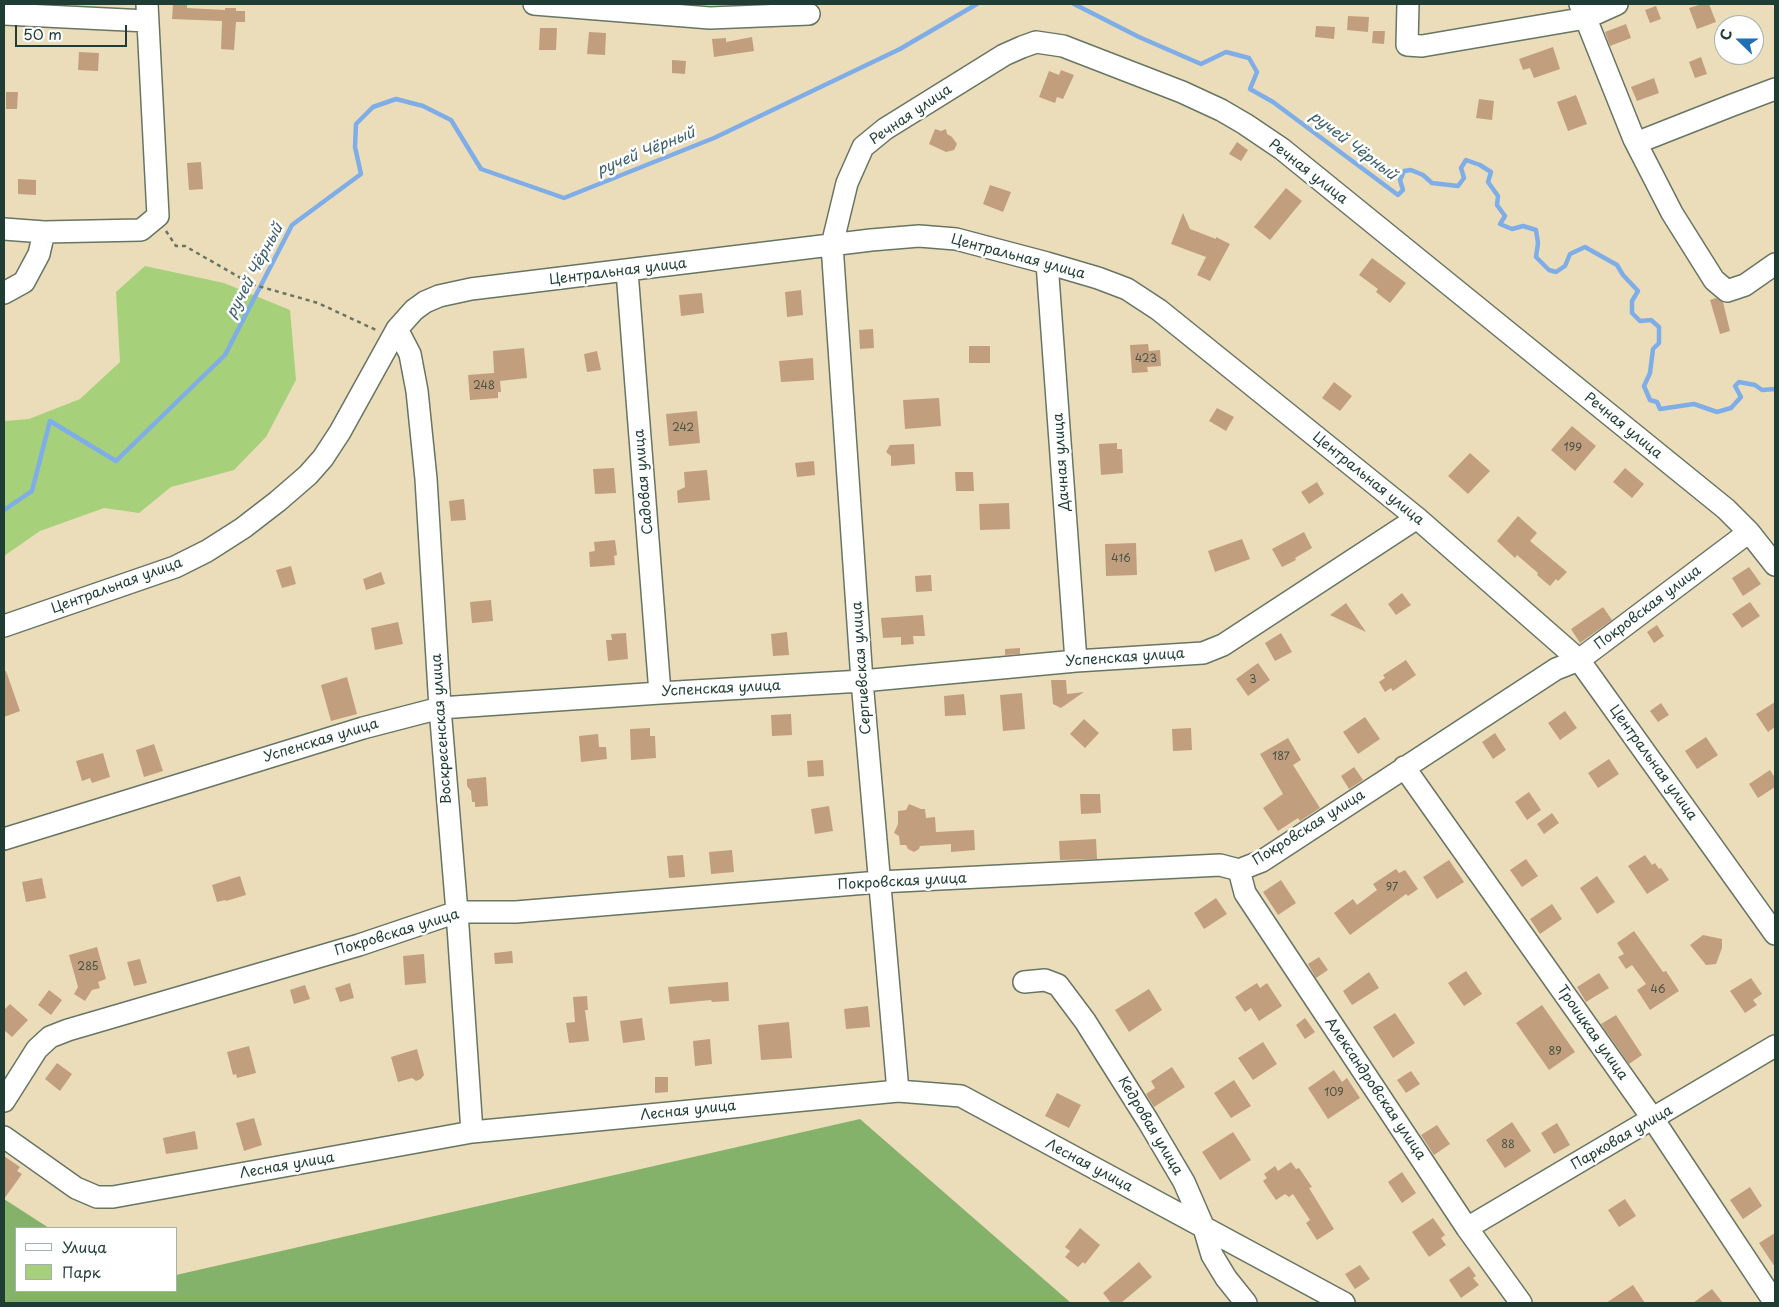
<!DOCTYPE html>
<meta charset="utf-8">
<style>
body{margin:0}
#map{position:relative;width:1779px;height:1307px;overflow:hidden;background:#ecddba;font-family:"Playpen Sans",sans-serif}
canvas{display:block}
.frame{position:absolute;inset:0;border:5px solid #1f3d34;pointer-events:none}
.legend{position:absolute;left:15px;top:1227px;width:162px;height:65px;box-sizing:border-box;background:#fff;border:1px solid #a5b1ae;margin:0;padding:6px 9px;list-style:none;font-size:15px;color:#1f3d34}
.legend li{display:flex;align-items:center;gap:10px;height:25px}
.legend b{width:25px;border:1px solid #a5b1ae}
.north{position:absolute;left:1714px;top:15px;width:50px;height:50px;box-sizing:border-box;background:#fff;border:1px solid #a5b1ae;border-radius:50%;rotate:292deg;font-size:14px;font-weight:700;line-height:20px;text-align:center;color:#1f3d34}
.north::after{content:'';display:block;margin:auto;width:18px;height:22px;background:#1f6fb2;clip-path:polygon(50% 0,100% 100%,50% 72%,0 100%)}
.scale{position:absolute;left:15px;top:25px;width:112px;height:22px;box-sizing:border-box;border:2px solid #1f3d34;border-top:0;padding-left:6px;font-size:15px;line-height:18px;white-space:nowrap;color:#1f3d34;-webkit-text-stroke:4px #fff;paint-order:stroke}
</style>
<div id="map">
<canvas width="1779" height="1307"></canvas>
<div class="frame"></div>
<ul class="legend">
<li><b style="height:6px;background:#fff"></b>Улица</li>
<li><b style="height:14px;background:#a7d07b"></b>Парк</li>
</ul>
<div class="north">С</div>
<div class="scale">50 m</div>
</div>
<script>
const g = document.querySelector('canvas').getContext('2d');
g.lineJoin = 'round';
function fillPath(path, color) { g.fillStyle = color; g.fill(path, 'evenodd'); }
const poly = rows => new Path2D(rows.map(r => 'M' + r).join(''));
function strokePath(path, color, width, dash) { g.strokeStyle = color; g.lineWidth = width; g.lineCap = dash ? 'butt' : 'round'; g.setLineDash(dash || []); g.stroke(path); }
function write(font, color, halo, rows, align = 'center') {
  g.font = font + ' "Playpen Sans",sans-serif'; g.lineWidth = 5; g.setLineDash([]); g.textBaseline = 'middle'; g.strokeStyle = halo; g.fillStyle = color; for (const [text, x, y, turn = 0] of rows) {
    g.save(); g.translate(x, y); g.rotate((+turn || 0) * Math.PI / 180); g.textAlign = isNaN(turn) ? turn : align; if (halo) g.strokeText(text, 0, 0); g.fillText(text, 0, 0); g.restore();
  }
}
const green = poly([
 [145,266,224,283,290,310,296,380,266,437,234,470,171,487,139,513,104,508,40,531,4,556,4,421,29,419,80,399,120,362,116,292]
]);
const forest = poly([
 [860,1119,1071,1303,4,1303,4,1199,49,1228,16,1228,16,1291,176,1291,176,1275]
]);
const stream = poly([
 [1074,4,1139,37,1201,64,1226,52,1249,58,1257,72,1250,89,1273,102,1398,195,1403,190,1400,180,1404,171,1411,170,1423,175,1432,183,1458,186,1464,178,1461,168,1466,160,1480,165,1491,172,1488,182,1498,196,1497,205,1505,216,1500,224,1512,229,1523,226,1536,230,1538,243,1536,257,1549,270,1556,272,1565,266,1570,254,1585,247,1617,265,1623,275,1638,291,1632,301,1632,313,1640,321,1651,320,1659,327,1659,343,1653,349,1650,373,1644,386,1650,400,1657,402,1660,409,1694,404,1717,412,1731,408,1741,397,1735,386,1739,382,1755,385,1762,390,1775,389],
 [4,510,32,491,50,421,116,461,225,355,292,225,361,174,355,147,356,124,373,107,396,99,423,106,451,120,481,169,564,198,714,138,900,49,977,4]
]);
const building = poly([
 [173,4,187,4,187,8,225,10,225,8,236,8,236,11,245,11,245,22,236,22,234,50,221,49,222,21,172,19],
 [1702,4,1709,4,1716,22,1697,29,1689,8],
 [1656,6,1661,19,1650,23,1645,10],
 [1348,16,1369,17,1368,32,1347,30],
 [1626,24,1631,38,1610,46,1605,32],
 [1316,26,1335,27,1334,39,1315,37],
 [540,28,557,28,556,50,539,50],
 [1373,31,1385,31,1384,44,1372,43],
 [589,32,606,33,605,55,587,54],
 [752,37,754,51,714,57,712,39,726,38,726,42],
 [1553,47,1560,69,1534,78,1530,68,1523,70,1519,59],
 [79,52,99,53,98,71,78,70],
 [1701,57,1707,74,1695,78,1689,62],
 [672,60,686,61,685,74,672,73],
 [1061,70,1074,75,1063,99,1057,97,1055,103,1039,97,1049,71,1059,75],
 [1654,78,1659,93,1637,101,1631,87],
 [6,92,18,92,17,109,6,109],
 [1576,95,1587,124,1568,131,1557,102],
 [1479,99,1494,101,1492,120,1476,118],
 [935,129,941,131,946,129,947,134,952,137,957,144,954,150,946,152,929,144],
 [1237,142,1248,150,1241,161,1229,154],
 [201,162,203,189,189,190,187,163],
 [18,179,36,180,36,195,18,194],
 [990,185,1011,192,1003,212,983,204],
 [1286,188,1302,201,1270,240,1254,227],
 [1183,213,1190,229,1216,239,1216,237,1230,244,1210,281,1197,275,1206,257,1171,244],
 [1372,258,1406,283,1390,303,1376,292,1378,289,1359,275],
 [801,290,803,315,787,317,785,292],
 [702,293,704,313,681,316,679,295],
 [1716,298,1723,302,1730,331,1720,334,1710,300],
 [873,329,874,348,860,349,859,330],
 [1148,344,1149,351,1160,350,1161,366,1147,367,1148,372,1132,373,1130,345],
 [969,346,990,346,990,363,969,363],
 [524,348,527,378,500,381,501,392,498,392,498,398,470,400,468,375,494,373,493,351],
 [597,351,601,370,587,372,584,354],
 [813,358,814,380,781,382,779,361],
 [1334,382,1352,396,1340,411,1322,398],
 [939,398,941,426,905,429,903,400],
 [1217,408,1234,417,1226,431,1209,421],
 [697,411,700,443,669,446,666,414],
 [1572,426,1596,446,1575,471,1551,450],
 [1117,443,1117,449,1122,449,1123,473,1101,475,1099,444],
 [914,444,915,464,891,466,891,456,886,452,890,445],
 [1470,453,1490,471,1468,494,1448,476],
 [814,461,815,475,797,477,795,463],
 [614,468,616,493,595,494,593,469],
 [1625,468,1644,484,1632,498,1613,482],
 [707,470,710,500,678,503,677,491,685,487,684,472],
 [955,472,973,472,974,491,956,491],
 [1317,482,1324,494,1309,504,1301,492],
 [464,499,466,520,451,521,449,501],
 [1009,503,1010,529,980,530,979,504],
 [1518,516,1537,533,1530,541,1567,572,1558,581,1556,579,1550,586,1537,575,1538,573,1517,555,1515,558,1497,541],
 [1304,532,1312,548,1295,558,1296,560,1282,567,1272,549],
 [1242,539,1250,559,1215,572,1208,551],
 [615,540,617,555,614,556,615,565,590,567,589,552,595,551,594,542],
 [1136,543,1137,575,1106,576,1105,544],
 [291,566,296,584,282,588,276,570],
 [1749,567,1761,584,1743,596,1732,578],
 [381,572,385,584,366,590,363,579],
 [931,575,932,591,916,592,915,576],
 [1402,593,1411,605,1396,615,1388,604],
 [491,600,493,621,472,623,470,602],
 [1750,602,1760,616,1742,628,1732,614],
 [1346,603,1366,632,1330,615],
 [1603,607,1612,620,1580,643,1571,629],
 [923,615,925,636,913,636,914,644,901,645,901,637,883,638,881,618],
 [398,622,403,644,375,650,371,628],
 [1657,625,1664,636,1654,643,1647,632],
 [787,632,789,655,773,656,771,634],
 [626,633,628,659,608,661,606,640,612,640,611,634],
 [1281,633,1292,652,1275,661,1265,643],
 [1020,648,1020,654,1005,655,1005,649],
 [1406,660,1416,675,1393,691,1391,688,1385,692,1379,682,1385,678,1383,675],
 [1258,663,1270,680,1248,696,1236,679],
 [4,671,6,671,20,711,4,717],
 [347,677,357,714,331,721,321,685],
 [1051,680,1066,680,1067,694,1084,692,1061,708,1053,704],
 [1022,693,1025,729,1003,731,1000,695],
 [964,694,966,715,945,716,944,696],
 [1775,702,1775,727,1768,732,1756,714],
 [1661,703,1669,715,1658,722,1650,711],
 [1565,711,1577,728,1560,740,1548,723],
 [791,714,792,735,772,736,771,715],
 [1365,717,1380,739,1358,754,1343,732],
 [1084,719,1099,733,1085,748,1070,734],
 [650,728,650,736,655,736,656,758,631,760,630,729],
 [1191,728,1192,750,1173,751,1172,729],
 [1495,733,1506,750,1493,759,1482,742],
 [598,734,599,747,606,747,607,759,581,762,579,736],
 [1706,737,1718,755,1697,769,1685,751],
 [1288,738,1301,760,1293,765,1320,808,1300,821,1298,818,1278,831,1263,808,1283,794,1260,754],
 [154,744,163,771,144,777,136,750],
 [103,753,110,777,92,783,90,778,82,781,76,761],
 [1609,759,1619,774,1598,788,1588,773],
 [823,760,824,776,808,777,807,761],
 [1354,767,1363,780,1349,789,1341,776],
 [1770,770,1775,778,1775,787,1758,798,1749,784],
 [486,777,488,806,475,807,475,802,472,802,471,791,467,786,467,779],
 [1529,792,1541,810,1527,820,1515,802],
 [1080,794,1100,794,1101,813,1081,814],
 [909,804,921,809,925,809,926,818,935,817,936,832,974,830,975,850,951,852,951,844,920,846,919,849,914,852,908,849,906,845,900,845,899,836,894,833,898,824,898,811,906,810],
 [829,806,833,831,815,834,811,809],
 [1552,813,1559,823,1544,834,1537,824],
 [1096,839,1097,859,1060,860,1059,841],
 [732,850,734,872,711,874,709,852],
 [683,855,685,877,669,878,667,856],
 [1645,855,1652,865,1655,863,1659,869,1661,868,1669,880,1647,894,1628,866],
 [1526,859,1538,876,1522,887,1510,870],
 [1449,860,1464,882,1437,899,1423,877],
 [1396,869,1399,873,1405,870,1418,889,1408,896,1406,894,1350,935,1334,913,1353,899,1357,905,1377,890,1373,884],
 [240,876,246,895,226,901,225,900,217,902,212,885],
 [1597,876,1615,902,1597,914,1580,888],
 [42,878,46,898,26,902,22,882],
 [1281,880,1296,903,1278,915,1263,892],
 [1216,898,1227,914,1204,929,1194,913],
 [1552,904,1562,919,1540,934,1530,919],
 [1634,931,1663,972,1666,971,1679,991,1650,1010,1637,990,1646,984,1632,965,1626,969,1618,957,1624,954,1617,943],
 [1703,935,1722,939,1722,948,1716,964,1706,965,1690,945],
 [97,947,106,979,98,982,100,988,92,990,85,1001,74,994,78,987,69,955],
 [512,951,513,963,495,964,494,953],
 [424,954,426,983,405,985,403,956],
 [1319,957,1328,970,1316,978,1308,964],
 [140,959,147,983,134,986,127,962],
 [1466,971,1482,994,1464,1006,1448,983],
 [1369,972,1379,988,1352,1005,1343,991],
 [1599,973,1609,988,1586,1002,1577,987],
 [1751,978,1762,994,1753,1000,1757,1005,1745,1013,1730,991],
 [728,982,729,1001,712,1002,711,1000,670,1004,668,987],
 [350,983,354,998,340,1002,335,988],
 [1257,983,1260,988,1267,983,1282,1006,1259,1021,1251,1008,1245,1012,1235,997],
 [305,985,310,999,294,1004,290,990],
 [1149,989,1162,1010,1129,1032,1115,1010],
 [49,990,62,1000,51,1015,38,1005],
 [587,996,588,1010,585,1010,589,1041,569,1043,566,1023,575,1022,573,997],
 [10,1004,28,1020,12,1037,4,1030,4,1010],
 [1542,1005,1575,1052,1549,1070,1516,1023],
 [868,1006,870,1027,846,1029,844,1009],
 [1395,1013,1415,1043,1393,1058,1373,1027],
 [1616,1015,1642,1055,1629,1064,1601,1024],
 [642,1018,645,1040,623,1043,620,1021],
 [1305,1018,1315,1032,1305,1039,1296,1025],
 [789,1022,792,1058,761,1060,758,1025],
 [710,1039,712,1064,695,1066,693,1041],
 [1263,1042,1277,1064,1253,1080,1238,1058],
 [249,1046,256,1073,237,1078,236,1074,233,1075,227,1052],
 [417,1049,424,1075,421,1079,416,1081,412,1078,398,1082,391,1057],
 [57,1063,72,1074,60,1091,45,1079],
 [1172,1067,1185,1087,1154,1107,1146,1094,1155,1088,1151,1081],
 [1334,1070,1342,1082,1347,1078,1360,1098,1328,1119,1308,1088],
 [1411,1071,1420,1084,1406,1093,1397,1080],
 [655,1077,668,1077,668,1092,655,1093],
 [1234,1080,1251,1106,1231,1118,1214,1093],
 [1057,1093,1081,1105,1069,1128,1045,1116],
 [254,1118,262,1145,244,1151,236,1123],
 [1512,1122,1531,1151,1505,1168,1486,1140],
 [1557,1123,1570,1145,1554,1154,1541,1133],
 [1437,1125,1450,1144,1434,1155,1421,1135],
 [195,1131,198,1149,166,1154,163,1138],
 [1233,1132,1251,1160,1220,1180,1202,1152],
 [4,1156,20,1167,17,1171,22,1174,4,1199],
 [1291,1162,1296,1169,1299,1168,1312,1187,1309,1188,1334,1229,1317,1240,1306,1223,1310,1220,1293,1194,1289,1197,1285,1194,1276,1200,1263,1181,1267,1178,1264,1174,1275,1166,1278,1171],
 [1402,1172,1416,1193,1402,1203,1388,1182],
 [1750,1187,1762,1206,1743,1219,1730,1200],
 [1625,1199,1636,1216,1619,1227,1608,1210],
 [1433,1218,1445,1235,1441,1238,1446,1245,1429,1257,1412,1232],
 [1080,1228,1100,1245,1085,1264,1083,1262,1078,1267,1065,1257,1070,1251,1065,1247],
 [1775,1233,1775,1267,1759,1243],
 [1139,1262,1152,1277,1121,1303,1111,1303,1103,1293],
 [1360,1265,1370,1279,1355,1289,1345,1274],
 [1469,1266,1476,1276,1473,1278,1479,1285,1461,1298,1449,1280],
 [1633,1285,1645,1303,1606,1303],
 [1712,1289,1723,1303,1693,1303]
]);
const path = poly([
 [166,231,176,246,185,246,251,284,318,303,376,330]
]);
const minor = poly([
 [534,4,710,18,809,14],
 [1408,4,1407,45,1422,46,1586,18,1617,4],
 [1580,4,1634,139,1672,213,1714,280,1727,291,1745,285,1775,264],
 [4,14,147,21],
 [1636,143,1730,106,1775,89],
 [4,229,44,232,141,230,158,216,147,4],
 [1047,263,1076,661],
 [627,271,660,693],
 [4,293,24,282,39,254,44,232],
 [397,329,410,354,417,391,426,479,440,708,457,912,472,1132],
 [4,626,175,567,207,551,243,528,278,501,308,475,323,458,340,432,397,329,414,310,425,302,439,296,471,289,871,240,919,236,956,239,1047,263,1098,278,1127,289,1159,310,1417,518,1579,660,1775,934],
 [1404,767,1653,1119,1775,1303],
 [4,839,363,728,440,708,660,693,862,681,1076,661,1203,653,1223,645,1417,518],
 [1239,870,1245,893,1467,1228,1521,1303],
 [1024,982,1045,980,1058,985,1085,1021,1148,1121,1184,1182,1204,1228,1212,1255,1226,1278,1246,1303],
 [898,1091,862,681,832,245,847,183,863,147,885,129,1004,55,1022,47,1036,42,1063,46,1182,92,1221,110,1245,124,1282,149,1726,509,1749,532,1775,565],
 [4,1101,37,1049,50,1037,68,1030,359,945,457,912,516,912,879,882,1220,865,1239,870,1262,861,1556,669,1579,660,1749,532],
 [4,1137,76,1188,97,1197,113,1197,472,1132,898,1091,961,1096,1344,1303],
 [1467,1228,1775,1046]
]);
const numberNames = [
 ["423",1146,359],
 ["248",484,386],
 ["242",683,428],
 ["199",1573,448],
 ["416",1121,559],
 ["3",1253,680],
 ["187",1281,757],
 ["97",1392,888],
 ["285",88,967],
 ["46",1658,990],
 ["89",1555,1052],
 ["109",1334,1093],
 ["88",1508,1145]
];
const streetNames = [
 ["Речная улица",911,115,-34],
 ["Речная улица",1308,172,38],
 ["Центральная улица",1018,257,15],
 ["Центральная улица",618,272,-7],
 ["Речная улица",1623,426,39],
 ["Дачная улица",1062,462,-94],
 ["Центральная улица",1368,479,39],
 ["Садовая улица",644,482,-95],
 ["Центральная улица",117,586,-20],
 ["Покровская улица",1648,608,-37],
 ["Успенская улица",1125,658,-4],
 ["Сергиевская улица",862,668,-94],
 ["Успенская улица",721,689,-3],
 ["Воскресенская улица",442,729,-94],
 ["Успенская улица",321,741,-17],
 ["Центральная улица",1653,763,54],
 ["Покровская улица",1309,828,-32],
 ["Покровская улица",902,882,-3],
 ["Покровская улица",397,933,-17],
 ["Троицкая улица",1592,1033,55],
 ["Александровская улица",1375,1089,56],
 ["Лесная улица",688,1111,-6],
 ["Кедровая улица",1150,1126,59],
 ["Парковая улица",1622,1138,-30],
 ["Лесная улица",287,1166,-10],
 ["Лесная улица",1089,1166,28]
];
const waterNames = [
 ["ручей Чёрный",1353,146,37],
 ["ручей Чёрный",646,152,-22],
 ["ручей Чёрный",255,271,-62]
];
fillPath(green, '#a7d07b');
fillPath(forest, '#85b26b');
strokePath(stream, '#7eade8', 4.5);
fillPath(building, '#c19e7e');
strokePath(minor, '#677563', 24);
strokePath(path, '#677563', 2.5, [4, 4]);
strokePath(minor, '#fff', 21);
write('11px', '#485546', null, numberNames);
write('14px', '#1f3d34', '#fff', streetNames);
write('italic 15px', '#3c5f6a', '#fff', waterNames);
</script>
